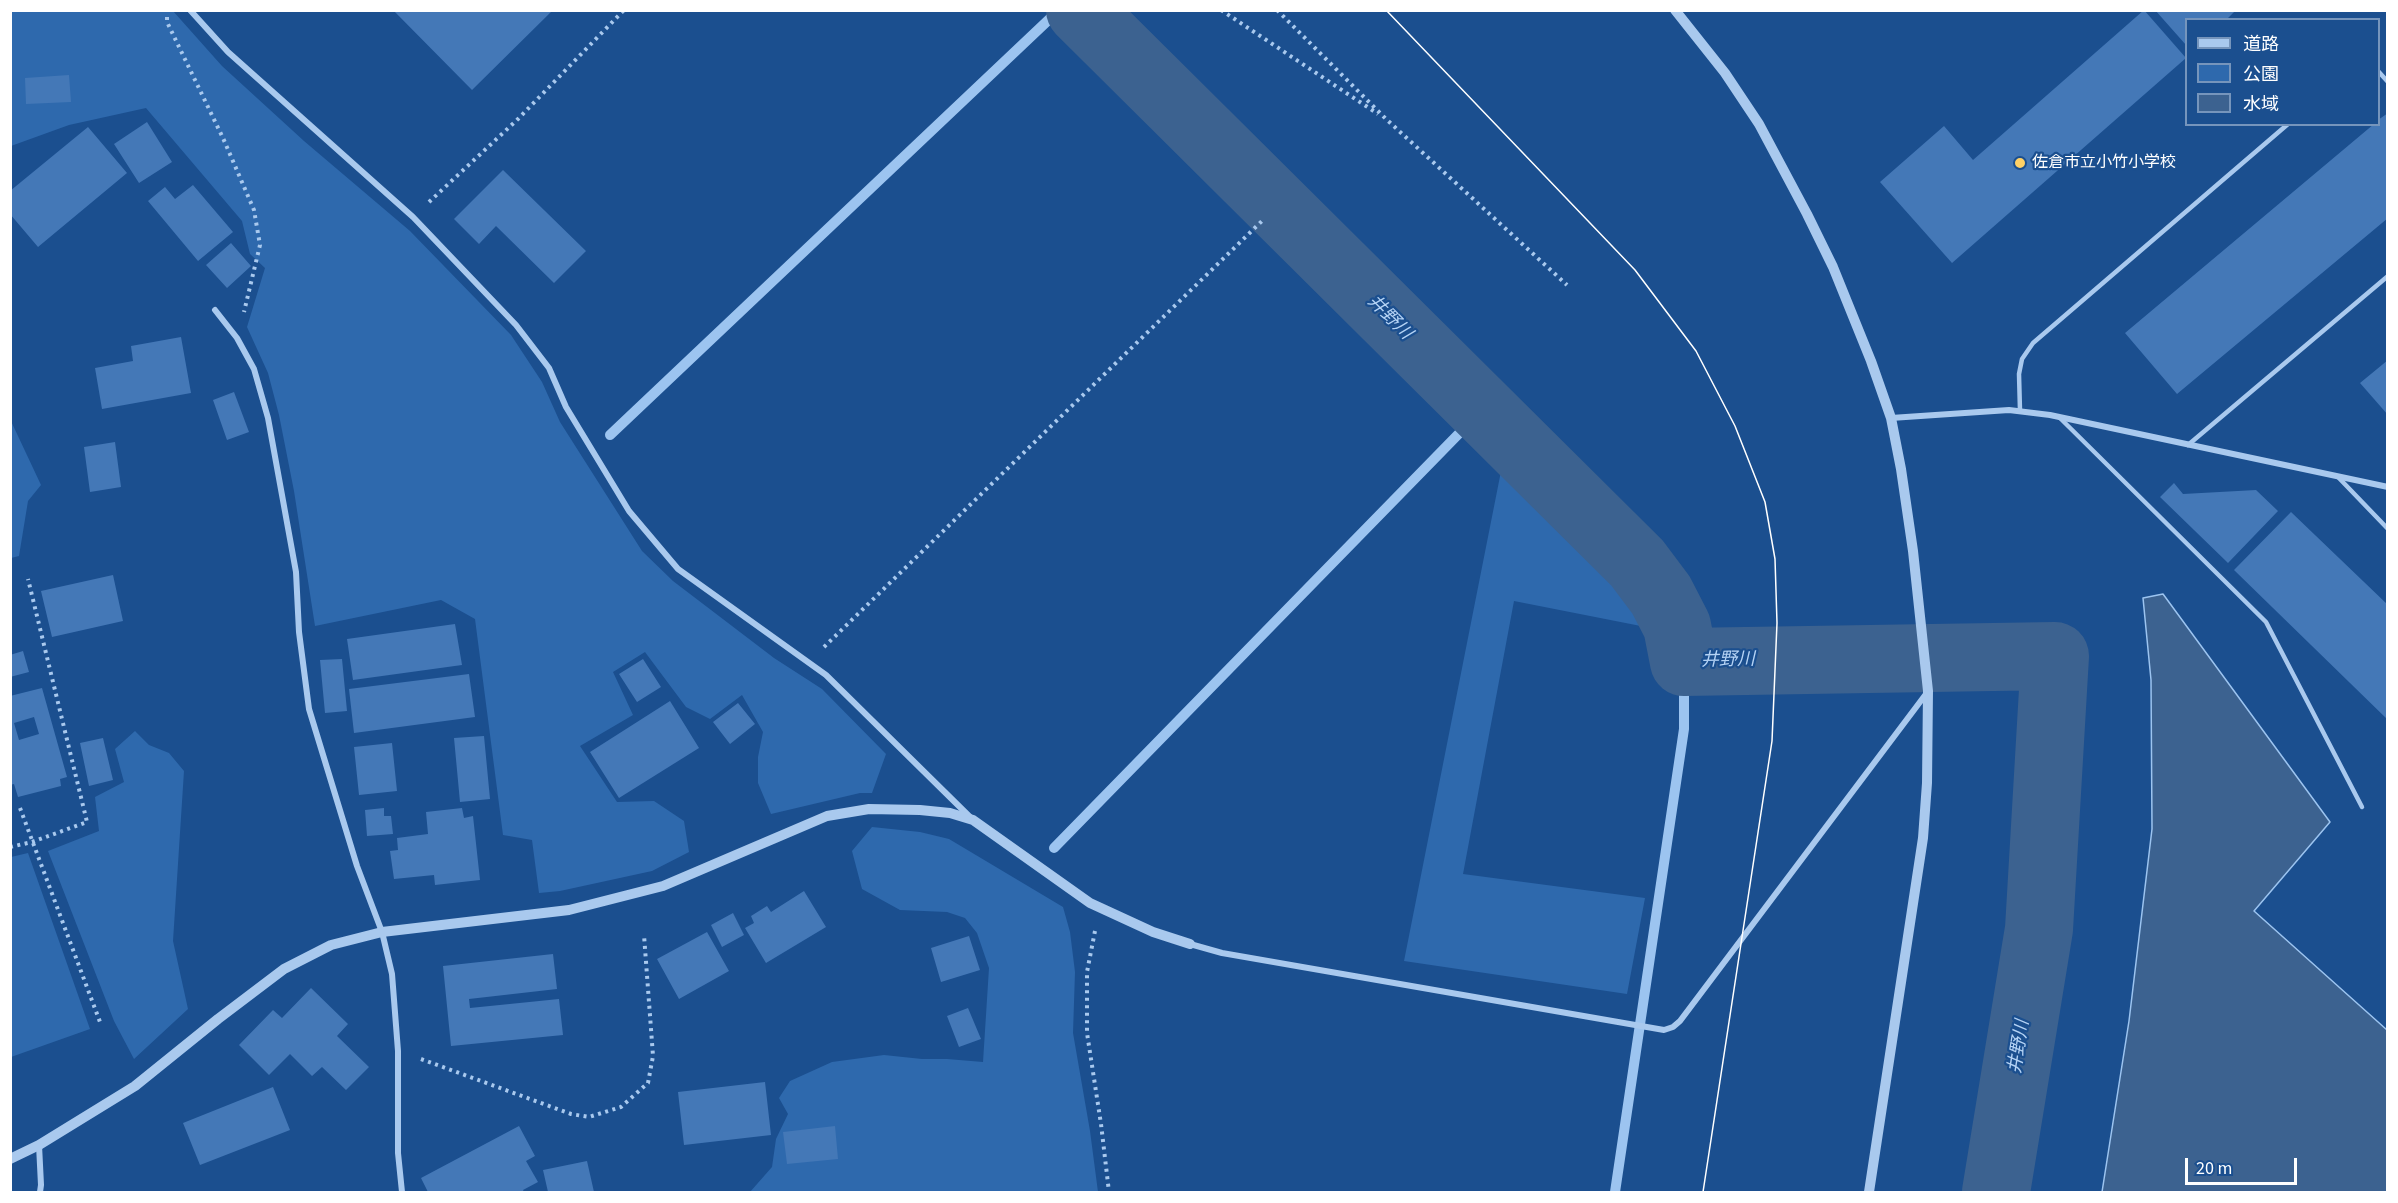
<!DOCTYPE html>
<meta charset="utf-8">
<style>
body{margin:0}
#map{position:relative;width:2398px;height:1203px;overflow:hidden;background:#1b4f8f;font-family:"Source Sans 3","Noto Sans JP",sans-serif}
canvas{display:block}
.frame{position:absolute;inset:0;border:12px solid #fff;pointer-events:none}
.legend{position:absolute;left:2185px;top:18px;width:195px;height:108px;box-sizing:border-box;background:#1b4f8f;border:2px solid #7695bc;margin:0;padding:8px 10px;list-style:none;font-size:18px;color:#fff}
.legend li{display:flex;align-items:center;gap:12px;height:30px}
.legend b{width:30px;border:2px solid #7695bc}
.scale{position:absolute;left:2185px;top:1158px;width:112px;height:27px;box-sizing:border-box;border:3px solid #fff;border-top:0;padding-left:8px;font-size:18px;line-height:21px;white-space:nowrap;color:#fff;-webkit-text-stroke:4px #1b4f8f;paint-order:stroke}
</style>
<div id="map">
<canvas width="2398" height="1203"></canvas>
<div class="frame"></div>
<ul class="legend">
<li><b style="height:8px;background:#a9c9ee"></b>道路</li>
<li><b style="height:16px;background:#2e69ad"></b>公園</li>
<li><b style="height:16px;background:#3c6290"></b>水域</li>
</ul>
<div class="scale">20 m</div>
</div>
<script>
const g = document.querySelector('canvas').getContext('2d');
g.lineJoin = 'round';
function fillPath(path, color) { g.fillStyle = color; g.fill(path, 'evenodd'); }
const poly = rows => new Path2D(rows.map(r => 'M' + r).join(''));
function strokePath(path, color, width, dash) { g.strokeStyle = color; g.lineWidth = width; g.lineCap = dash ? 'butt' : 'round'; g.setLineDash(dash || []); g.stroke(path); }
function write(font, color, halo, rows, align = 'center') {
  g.font = font + ' "Source Sans 3","Noto Sans JP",sans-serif'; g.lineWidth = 4.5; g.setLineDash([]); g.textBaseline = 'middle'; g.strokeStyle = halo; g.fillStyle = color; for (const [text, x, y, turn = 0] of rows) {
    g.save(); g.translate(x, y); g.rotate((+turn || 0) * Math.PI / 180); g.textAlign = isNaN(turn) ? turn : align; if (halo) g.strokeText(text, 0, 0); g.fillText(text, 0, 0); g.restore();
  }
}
const green = poly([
 [11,11,173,11,222,66,304,141,410,231,511,335,542,382,560,422,642,551,673,581,774,658,822,689,886,754,872,793,860,793,771,814,758,783,758,757,763,732,742,695,710,719,686,707,645,652,613,672,633,715,580,746,617,802,654,801,684,821,689,852,652,871,560,891,539,893,532,840,503,835,475,619,441,600,315,626,294,491,279,415,268,373,247,327,265,268,250,254,242,221,146,108,69,125,11,146],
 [10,419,41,485,28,501,19,556,11,558],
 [1506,446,1535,480,1626,566,1651,604,1661,630,1514,601,1463,874,1645,898,1627,994,1404,961],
 [135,731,149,745,169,753,184,771,173,941,188,1009,134,1059,114,1021,48,851,99,831,95,797,124,782,115,749],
 [872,827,920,832,949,839,1063,907,1070,932,1075,972,1073,1033,1090,1131,1098,1192,750,1192,772,1167,776,1139,788,1114,779,1098,790,1081,832,1062,884,1055,922,1059,947,1059,983,1062,989,968,977,933,965,918,947,912,900,910,862,889,852,851],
 [28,853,90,1029,11,1057,11,857]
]);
const water = poly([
 [2163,594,2330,822,2254,911,2387,1030,2387,1192,2102,1192,2129,1021,2152,829,2151,680,2143,598,2163,594]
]);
const stream = poly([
 [610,435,1059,10],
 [1054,848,1482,410],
 [1615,1192,1684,729,1684,662]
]);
const river = poly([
 [1080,10,1637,563,1661,595,1677,626,1684,662,2055,656,2039,929,1996,1192]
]);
const building = poly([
 [393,10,553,10,472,90],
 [2144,10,2186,58,1952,263,1880,182,1944,126,1973,160],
 [2155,10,2236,10,2226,20,2186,20,2186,45],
 [69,75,71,102,26,104,25,78],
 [2388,113,2388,218,2177,394,2125,333,2374,124,2378,124,2378,120],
 [147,122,172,162,139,183,114,144],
 [88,127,127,173,38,247,10,214,10,191],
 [503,170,586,251,554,283,496,226,479,244,454,219],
 [193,185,233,232,198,261,148,201,165,187,175,199],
 [231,243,251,266,227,288,206,265],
 [181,337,191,393,102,409,95,368,133,361,131,346],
 [2388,360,2388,415,2360,383],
 [234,392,249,432,227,440,213,400],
 [115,442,121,487,90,492,84,447],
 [2174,483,2183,494,2256,490,2278,511,2228,563,2160,497],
 [2291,512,2388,605,2388,720,2234,570],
 [113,575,123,621,52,637,41,591],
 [455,624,462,665,353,680,347,639],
 [23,651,29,672,10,677,10,655],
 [342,659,347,711,325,713,320,660],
 [643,659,661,687,637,702,619,674],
 [469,674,475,717,354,733,349,689],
 [42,688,67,777,60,779,61,786,18,797,14,784,10,785,10,696],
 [34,717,39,734,19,740,14,723],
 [670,701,699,748,619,798,590,752],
 [738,703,755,724,730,744,713,722],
 [484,736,490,799,460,802,454,738],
 [103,738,113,780,89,786,80,743],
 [392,743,397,791,359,795,354,747],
 [384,808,384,816,391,816,393,834,367,836,365,810],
 [462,808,464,818,473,816,480,880,435,885,434,875,394,879,390,851,398,850,397,838,428,834,426,812],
 [804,891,826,927,766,963,745,928,754,923,751,916,767,906,771,912],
 [733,913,744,935,722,947,711,925],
 [707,932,729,971,679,999,657,959],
 [969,936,980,970,941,982,931,948],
 [553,954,557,989,469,999,470,1008,559,999,563,1035,451,1046,443,966],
 [311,988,348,1024,337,1036,369,1067,346,1090,322,1067,312,1076,290,1054,269,1075,239,1045,273,1010,282,1018],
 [968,1008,981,1039,959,1047,947,1016],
 [765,1082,771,1135,684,1145,678,1092],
 [273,1087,290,1130,200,1165,183,1123],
 [519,1126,535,1156,526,1161,538,1182,523,1190,524,1192,428,1192,421,1178],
 [835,1126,838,1159,787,1164,783,1132],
 [587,1161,594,1192,548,1192,543,1170]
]);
const path = poly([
 [1221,10,1378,114],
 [1277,10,1386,119,1567,285],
 [167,17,167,22,223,138,254,210,260,245,244,312],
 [429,202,518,119,624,10],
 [824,647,1264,219],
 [20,808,100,1022],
 [10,847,32,842,87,822,28,579],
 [1095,931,1087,972,1087,1033,1101,1124,1109,1192],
 [421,1059,571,1114,589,1117,621,1107,648,1083,653,1056,644,935]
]);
const service = poly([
 [2378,71,2388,82],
 [2020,411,2019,374,2022,359,2033,343,2288,124],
 [2060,418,2266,622,2362,807],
 [2188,445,2388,276],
 [2338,477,2388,529]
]);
const minor = poly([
 [190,10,228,52,413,217,516,325,549,368,566,407,629,511,678,569,826,675,970,817],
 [215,310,237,338,254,369,268,418,296,572,299,632,309,709,357,866,382,932,392,974,398,1051,398,1153,402,1192],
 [1891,418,2009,410,2050,415,2388,487],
 [1190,944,1222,953,1664,1030,1673,1027,1680,1021,1926,694],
 [39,1145,41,1185,40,1192]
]);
const tertiary = poly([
 [1675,10,1725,73,1759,124,1807,214,1833,267,1871,361,1891,418,1901,469,1913,551,1928,691,1927,783,1923,838,1869,1192],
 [10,1159,39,1145,135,1086,218,1019,284,969,331,945,382,932,569,910,663,886,827,816,869,809,920,810,950,813,973,820,1090,903,1153,932,1190,944]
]);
const tram = poly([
 [1386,10,1635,270,1696,351,1735,426,1765,502,1775,559,1777,623,1772,741,1703,1192]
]);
const markers = [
 [2020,163,6,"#ffd166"]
];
const poiNames = [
 ["佐倉市立小竹小学校",2032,163]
];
const waterNames = [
 ["井野川",1389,318,45],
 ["井野川",1728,661,-1],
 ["井野川",2020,1047,-81]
];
fillPath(green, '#2e69ad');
fillPath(water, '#3c6290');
strokePath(water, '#9cc4f0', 1.5);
strokePath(stream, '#9cc4f0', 10);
strokePath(river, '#3c6290', 68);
fillPath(building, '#4478b7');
strokePath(path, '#a9c9ee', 4, [3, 4.5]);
strokePath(service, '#a9c9ee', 4.5);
strokePath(minor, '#a9c9ee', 6);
strokePath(tertiary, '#a9c9ee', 10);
strokePath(tram, '#fff', 1.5);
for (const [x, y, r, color] of markers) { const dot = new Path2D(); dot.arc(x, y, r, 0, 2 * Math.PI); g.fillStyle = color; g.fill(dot); strokePath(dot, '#1b4f8f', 2); }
write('16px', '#fff', '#1b4f8f', poiNames, 'left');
write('italic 18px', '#b5d3f5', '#1b4f8f', waterNames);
</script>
